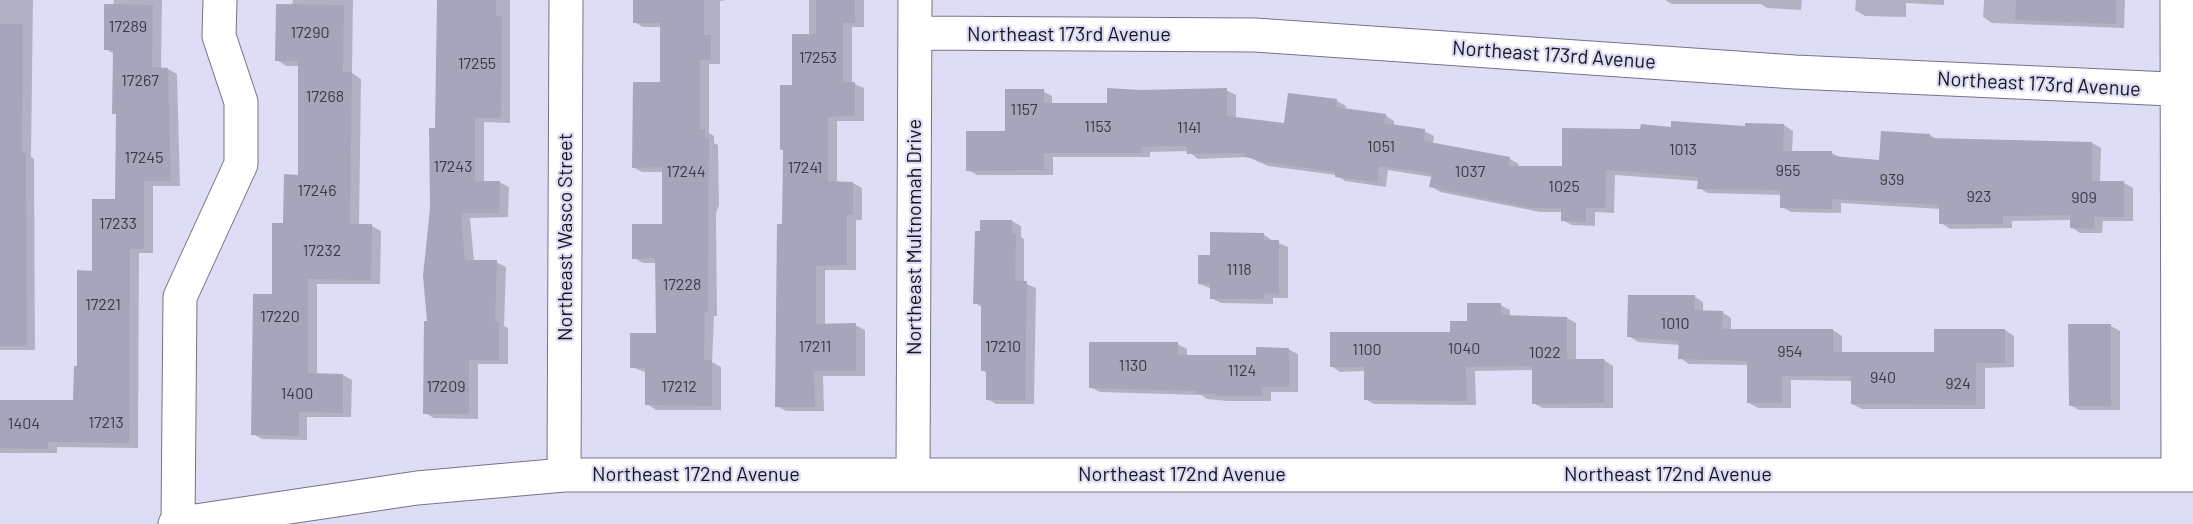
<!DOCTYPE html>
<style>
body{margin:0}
canvas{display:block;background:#deddf5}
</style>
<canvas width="2193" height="524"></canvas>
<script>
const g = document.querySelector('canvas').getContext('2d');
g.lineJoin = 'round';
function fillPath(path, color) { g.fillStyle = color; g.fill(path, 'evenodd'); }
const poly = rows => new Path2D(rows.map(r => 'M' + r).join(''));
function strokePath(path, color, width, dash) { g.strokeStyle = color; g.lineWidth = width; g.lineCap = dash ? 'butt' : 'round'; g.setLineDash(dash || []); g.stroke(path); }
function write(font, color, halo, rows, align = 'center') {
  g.font = font + ' Barlow,sans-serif'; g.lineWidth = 4.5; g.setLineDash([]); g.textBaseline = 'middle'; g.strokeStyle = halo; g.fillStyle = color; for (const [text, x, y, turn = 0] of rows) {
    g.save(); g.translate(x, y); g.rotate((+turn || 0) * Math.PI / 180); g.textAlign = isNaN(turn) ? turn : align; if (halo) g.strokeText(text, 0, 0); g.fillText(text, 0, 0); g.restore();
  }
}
const shadow = poly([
 [0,0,33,0,31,157,34,159,35,350,0,350],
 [114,0,162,0,161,69,168,69,177,74,180,186,153,186,153,253,139,253,138,448,57,447,57,453,0,453,0,401,75,402,94,272,117,201,118,115,114,54,106,49],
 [293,0,353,0,352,73,361,79,359,226,372,226,381,231,380,284,317,284,317,375,343,375,352,380,351,417,307,417,307,440,262,439,253,434,285,225,300,176,300,66,286,66,277,60],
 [438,0,510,0,510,123,484,122,484,182,499,182,509,187,508,217,470,218,474,261,496,262,506,267,504,326,508,328,508,364,478,364,478,419,434,418,425,413,437,130],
 [634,0,726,0,720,1,720,64,709,64,709,133,714,136,714,143,718,145,719,205,716,213,717,316,714,316,712,362,721,367,721,410,656,410,647,404,647,373,632,367,657,334,656,263,643,263,634,258,664,225,663,172,642,172,633,167,661,84,661,27,643,27,634,22],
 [809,0,864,0,864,27,852,27,852,83,864,88,864,121,837,121,837,183,853,183,862,188,862,220,856,220,856,270,825,270,825,325,855,325,865,330,865,376,823,376,824,411,786,411,777,406,783,225,785,151,782,149,794,87,809,35],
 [1665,0,1802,0,1801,10,1767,8,1761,4,1672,4],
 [1856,0,1944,0,1944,5,1906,3,1906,17,1865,16,1855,10],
 [1984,0,2125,0,2124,28,1992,23,1983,17],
 [1226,90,1236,95,1236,118,1285,125,1337,101,1346,106,1345,110,1385,115,1394,121,1394,126,1424,131,1434,136,1433,144,1510,159,1519,164,1518,167,1563,168,1642,130,1672,128,1784,125,1793,131,1792,153,1832,153,1841,158,1881,162,1930,135,1938,140,2092,143,2101,148,2100,182,2124,183,2133,188,2133,221,2103,221,2102,233,2080,233,2071,227,2071,220,2012,221,2012,228,1950,229,1941,223,1941,209,1841,203,1841,213,1791,212,1782,207,1782,195,1708,193,1699,188,1699,181,1615,175,1614,213,1595,212,1595,226,1572,225,1562,220,1562,212,1540,212,1440,192,1431,186,1432,177,1388,170,1386,187,1345,181,1336,175,1268,166,1248,157,1198,159,1188,151,1150,152,1150,157,1053,157,1053,175,977,175,968,170,1006,133,1043,91,1052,96,1052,104,1108,104,1141,92],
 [1012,221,1021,226,1021,237,1024,239,1024,283,1036,288,1034,404,996,404,987,399,987,373,982,370,983,308,975,303],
 [1263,234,1273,241,1288,247,1288,298,1273,298,1273,304,1221,303,1211,298,1212,289,1200,284,1212,256],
 [1694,296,1703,302,1703,312,1722,312,1731,318,1731,330,1833,330,1842,336,1842,354,1935,354,2005,330,2014,336,2014,367,1985,368,1985,409,1862,409,1852,404,1852,381,1791,380,1791,408,1758,408,1749,403,1749,365,1689,364,1680,358,1680,345,1638,342,1629,336],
 [1500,305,1510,310,1510,317,1567,318,1576,323,1576,360,1604,360,1613,366,1613,408,1543,408,1533,403,1533,370,1475,371,1476,405,1374,404,1365,399,1365,371,1340,372,1331,366,1452,333],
 [2111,326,2120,331,2120,410,2079,410,2070,405],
 [1177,344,1187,349,1187,357,1258,357,1288,349,1298,354,1298,392,1271,392,1271,401,1227,401,1207,399,1201,395,1100,392,1090,387]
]);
const building = poly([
 [437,0,496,0,496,16,502,16,501,118,475,118,475,181,500,181,499,213,461,213,465,260,497,260,495,322,499,322,499,360,469,360,469,414,423,414,424,321,427,321,423,276,430,208,429,128,435,128],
 [633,0,704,0,704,35,711,35,711,60,700,60,700,129,705,129,705,138,709,138,708,312,705,312,704,360,712,360,712,406,645,405,645,368,630,368,630,333,656,333,655,258,632,259,632,224,662,224,662,167,632,168,633,82,660,82,660,23,633,23],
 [816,0,855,0,855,23,843,23,843,82,855,82,855,116,828,117,828,181,853,182,853,215,847,215,847,265,816,266,816,324,856,323,856,371,814,371,815,407,775,407,777,224,782,224,783,150,780,150,780,85,792,85,792,34,816,34],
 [2016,0,2116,0,2116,24,2015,20],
 [104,4,153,5,152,67,168,68,171,181,144,181,144,249,130,249,129,443,48,442,48,449,0,448,0,400,73,400,74,366,77,366,77,270,92,271,92,199,115,199,116,114,112,114,113,50,104,50],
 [276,4,344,5,343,72,352,72,350,224,372,224,371,280,308,279,308,373,343,374,343,413,299,412,299,436,251,435,253,294,272,294,272,223,283,223,284,174,298,175,298,61,275,61],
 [0,24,23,24,22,152,26,153,27,346,0,346],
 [1107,88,1141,90,1227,88,1227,116,1284,123,1288,93,1337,99,1336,107,1386,114,1384,123,1425,129,1424,141,1510,157,1509,166,1562,166,1562,128,1640,129,1641,124,1671,127,1671,121,1745,126,1745,123,1784,124,1783,151,1832,151,1832,156,1879,160,1881,131,1930,134,1930,138,2092,142,2092,181,2124,181,2124,217,2094,217,2094,229,2070,228,2070,215,2003,216,2003,224,1939,224,1939,205,1832,199,1832,209,1780,208,1780,190,1697,189,1698,177,1606,170,1605,208,1586,208,1586,222,1561,221,1561,208,1530,208,1429,187,1432,174,1379,166,1377,182,1335,177,1335,172,1257,161,1257,159,1244,157,1245,153,1187,154,1186,146,1141,147,1141,153,1044,153,1044,170,966,171,966,131,1005,131,1005,89,1044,89,1044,103,1107,103],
 [980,220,1012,220,1012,233,1016,233,1015,281,1027,281,1025,400,986,400,986,371,981,371,981,304,973,304,975,231,980,231],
 [1210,232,1264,233,1264,240,1279,240,1279,294,1264,293,1264,299,1210,299,1210,284,1198,284,1198,255,1210,255],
 [1628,295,1695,295,1694,310,1723,311,1722,329,1833,329,1833,352,1934,352,1934,329,2005,329,2005,363,1976,363,1976,405,1851,404,1851,376,1782,376,1782,403,1747,403,1747,361,1678,359,1679,341,1627,337],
 [1467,303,1501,303,1501,315,1567,317,1567,359,1604,359,1604,403,1532,404,1532,366,1466,367,1467,401,1364,400,1364,367,1330,367,1330,332,1450,332,1450,321,1467,321],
 [2068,324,2111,324,2111,406,2069,406],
 [1089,342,1178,342,1178,355,1256,355,1256,347,1289,348,1289,387,1262,387,1262,396,1216,396,1216,394,1196,394,1196,391,1089,388]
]);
const minor = poly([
 [2177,0,2178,475],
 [915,33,1255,35,1795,72,2193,90],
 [913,473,915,0],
 [564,475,566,0],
 [178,523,180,297,241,164,241,102,219,36,220,0],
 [175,524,417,488,564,475,2193,475]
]);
const numberNames = [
 ["17289",128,27],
 ["17290",310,33],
 ["17253",818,58],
 ["17255",477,64],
 ["17267",140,81],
 ["17268",325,97],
 ["1157",1024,110],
 ["1153",1098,127],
 ["1141",1189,128],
 ["1051",1381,147],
 ["1013",1683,150],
 ["17245",144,158],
 ["17243",453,167],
 ["17241",805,168],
 ["955",1788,171],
 ["17244",686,172],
 ["1037",1470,172],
 ["939",1892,180],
 ["1025",1564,187],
 ["17246",317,191],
 ["923",1979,197],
 ["909",2084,198],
 ["17233",118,224],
 ["17232",322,251],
 ["1118",1239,270],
 ["17228",682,285],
 ["17221",103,305],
 ["17220",280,317],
 ["1010",1675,324],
 ["17211",815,347],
 ["17210",1003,347],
 ["1040",1464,349],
 ["1100",1367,350],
 ["954",1790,352],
 ["1022",1545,353],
 ["1130",1133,366],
 ["1124",1242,371],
 ["940",1883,378],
 ["924",1958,384],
 ["17209",446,387],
 ["17212",679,387],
 ["1400",297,394],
 ["17213",106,423],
 ["1404",24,424]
];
const streetNames = [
 ["Northeast 173rd Avenue",1069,34],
 ["Northeast 173rd Avenue",1554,55,4],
 ["Northeast 173rd Avenue",2039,84,3],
 ["Northeast Wasco Street",565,237,-90],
 ["Northeast Multnomah Drive",914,237,-90],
 ["Northeast 172nd Avenue",696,474],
 ["Northeast 172nd Avenue",1182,474],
 ["Northeast 172nd Avenue",1668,474]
];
fillPath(shadow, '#0003');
fillPath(building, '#a5a5bb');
strokePath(minor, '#747489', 35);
strokePath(minor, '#fff', 33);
write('16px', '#3a3a45', null, numberNames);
write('20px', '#16161e', '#deddf5', streetNames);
</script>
